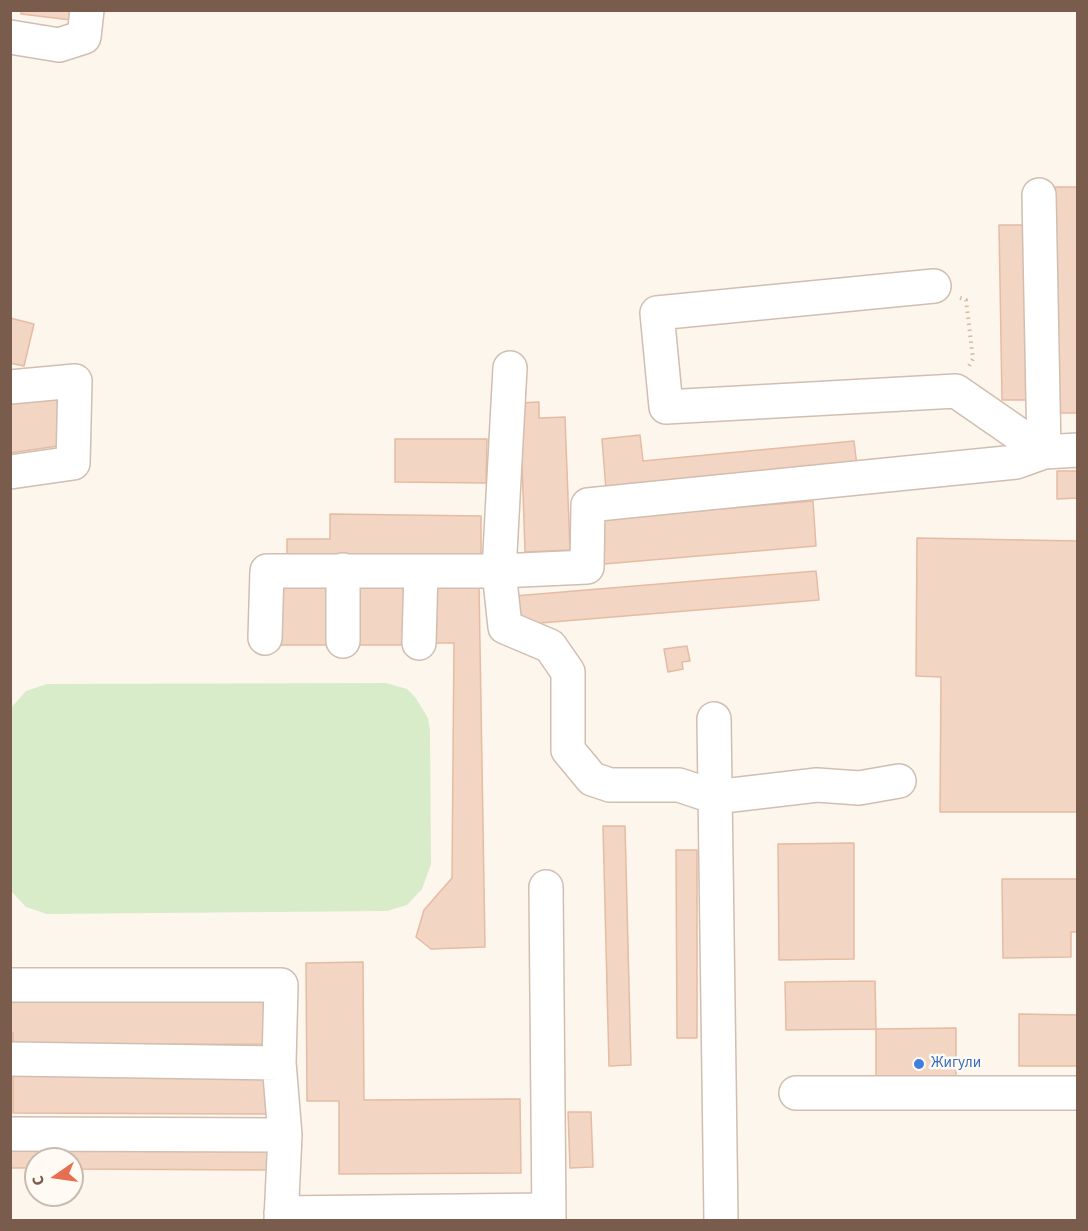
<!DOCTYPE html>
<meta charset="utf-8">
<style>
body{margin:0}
#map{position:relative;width:1088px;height:1231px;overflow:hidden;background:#fdf6ec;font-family:"Source Sans 3",sans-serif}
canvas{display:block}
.frame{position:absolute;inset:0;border:12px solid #7a5c4d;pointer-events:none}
.north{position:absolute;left:24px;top:1147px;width:60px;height:60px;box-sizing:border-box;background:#fffaf3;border:2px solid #cabbb1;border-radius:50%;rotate:257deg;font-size:16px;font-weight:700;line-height:24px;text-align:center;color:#7a5c4d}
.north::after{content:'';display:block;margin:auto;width:21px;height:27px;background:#e76f51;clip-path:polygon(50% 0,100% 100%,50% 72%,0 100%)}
</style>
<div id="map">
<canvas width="1088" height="1231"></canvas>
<div class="frame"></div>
<div class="north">С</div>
</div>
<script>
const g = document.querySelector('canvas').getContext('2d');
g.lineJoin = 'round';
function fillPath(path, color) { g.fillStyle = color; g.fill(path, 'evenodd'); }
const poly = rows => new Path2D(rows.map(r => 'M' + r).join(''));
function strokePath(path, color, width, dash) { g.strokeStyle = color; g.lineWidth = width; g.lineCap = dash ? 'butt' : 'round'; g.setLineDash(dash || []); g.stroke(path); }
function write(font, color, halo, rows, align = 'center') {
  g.font = font + ' "Source Sans 3",sans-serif'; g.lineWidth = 5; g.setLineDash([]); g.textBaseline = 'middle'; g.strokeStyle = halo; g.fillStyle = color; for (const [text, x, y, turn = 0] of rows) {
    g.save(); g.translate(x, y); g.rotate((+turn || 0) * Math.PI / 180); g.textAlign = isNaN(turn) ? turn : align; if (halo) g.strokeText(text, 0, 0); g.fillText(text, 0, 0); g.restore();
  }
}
const green = poly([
 [386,683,407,689,415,697,428,718,430,731,431,864,422,889,407,905,387,911,47,914,26,907,11,891,11,708,26,691,47,684]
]);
const building = poly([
 [21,10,72,10,71,20,21,14,21,10],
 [1051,187,1078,187,1078,413,1055,413,1051,187],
 [999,225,1025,225,1028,400,1002,400,999,225],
 [10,318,34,324,24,366,10,363,10,318],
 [61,396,65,445,10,453,10,400,61,396],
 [539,402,539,418,565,417,570,550,525,552,520,403,539,402],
 [640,435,643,461,854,441,857,466,606,490,602,439,640,435],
 [395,439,487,439,486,483,395,482,395,439],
 [1057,471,1078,471,1078,498,1057,499,1057,471],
 [813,501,816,546,604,564,600,519,813,501],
 [330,514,481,516,481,559,287,558,287,539,330,539,330,514],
 [917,538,1078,541,1078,812,940,812,941,677,916,676,917,538],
 [816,571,819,600,516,625,514,596,816,571],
 [276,583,330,583,329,645,276,645,276,583],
 [353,583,406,583,406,645,353,645,353,583],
 [434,583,479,584,485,947,431,949,416,937,424,910,452,878,454,643,433,643,434,583],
 [687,646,690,661,682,662,683,669,668,672,664,649,687,646],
 [603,826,625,826,631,1065,609,1066,603,826],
 [854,843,854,959,779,960,778,844,854,843],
 [676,850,697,850,697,1038,677,1038,676,850],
 [1002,879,1078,879,1078,932,1071,932,1071,957,1003,958,1002,879],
 [363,962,364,1100,520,1099,521,1173,339,1174,339,1101,307,1101,306,963,363,962],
 [875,981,876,1029,786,1030,785,982,875,981],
 [264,998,264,1044,13,1045,13,1033,10,1033,10,999,264,998],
 [1019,1014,1078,1015,1078,1066,1019,1066,1019,1014],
 [956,1028,956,1076,876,1076,876,1029,956,1028],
 [13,1072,265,1073,266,1114,13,1113,13,1072],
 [568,1112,591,1112,593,1167,570,1168,568,1112],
 [10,1144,268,1146,268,1170,72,1169,72,1159,36,1159,36,1168,10,1168,10,1144]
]);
const path = poly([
 [960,298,966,300,973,359,969,366]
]);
const minor = poly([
 [10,37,59,45,84,37,87,10],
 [1039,195,1044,452],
 [934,286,657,313,666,407,956,391,1044,452],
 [510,368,499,571,505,627,550,646,568,672,568,750,592,779,610,785,679,785,715,797,817,785,859,788,899,781],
 [10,387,75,381,73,463,10,472],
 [265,638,267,571,499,571,587,567,588,505,1016,462,1044,452,1078,450],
 [343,641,343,570],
 [419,643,421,571],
 [714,719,721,1220],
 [546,887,549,1220],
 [10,985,281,985,279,1063,285,1135,281,1220],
 [10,1059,279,1063],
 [796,1093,1078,1093],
 [10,1134,285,1135],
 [281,1213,548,1210]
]);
const markers = [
 [919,1064,6,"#3f7fe0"]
];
const shopNames = [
 ["Жигули",931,1064]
];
fillPath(green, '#d8ecc9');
fillPath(building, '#f3d5c3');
strokePath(building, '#e6bba3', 1.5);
strokePath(minor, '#d1beb0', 36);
strokePath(path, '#d9b8a5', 4, [1.5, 4.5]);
strokePath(minor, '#fff', 33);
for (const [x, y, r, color] of markers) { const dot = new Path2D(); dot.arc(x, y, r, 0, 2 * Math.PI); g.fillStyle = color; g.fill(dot); strokePath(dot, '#fffaf3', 2); }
write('15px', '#366cbe', '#fffaf3', shopNames, 'left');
</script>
